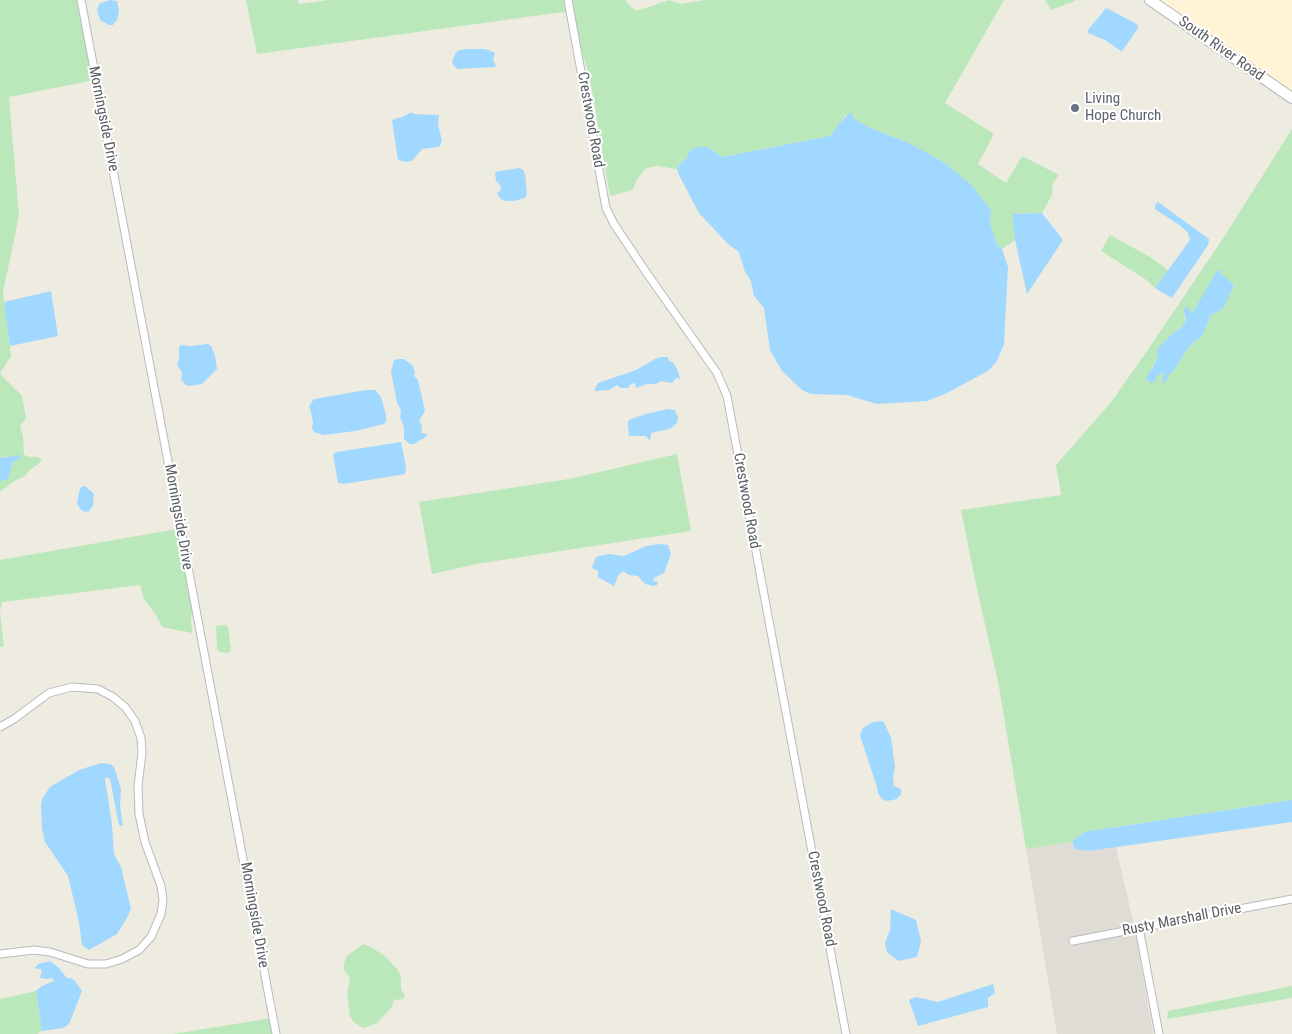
<!DOCTYPE html>
<style>
body{margin:0}
canvas{display:block;background:#eeebe1}
</style>
<canvas width="1292" height="1034"></canvas>
<script>
const g = document.querySelector('canvas').getContext('2d');
g.lineJoin = 'round';
function fillPath(path, color) { g.fillStyle = color; g.fill(path, 'evenodd'); }
const poly = rows => new Path2D(rows.map(r => 'M' + r).join(''));
function strokePath(path, color, width, dash) { g.strokeStyle = color; g.lineWidth = width; g.lineCap = dash ? 'butt' : 'round'; g.setLineDash(dash || []); g.stroke(path); }
function write(font, color, halo, rows, align = 'center') {
  g.font = font + ' "Roboto Condensed",sans-serif'; g.lineWidth = 4; g.setLineDash([]); g.textBaseline = 'middle'; g.strokeStyle = halo; g.fillStyle = color; for (const [text, x, y, turn = 0] of rows) {
    g.save(); g.translate(x, y); g.rotate((+turn || 0) * Math.PI / 180); g.textAlign = isNaN(turn) ? turn : align; if (halo) g.strokeText(text, 0, 0); g.fillText(text, 0, 0); g.restore();
  }
}
const commercial = poly([
 [1156,0,1292,0,1292,94]
]);
const industrial = poly([
 [1072,842,1073,844,1088,851,1116,847,1135,930,1153,1034,1057,1034,1026,849]
]);
const green = poly([
 [0,0,80,0,95,80,9,97,19,216,3,292,11,356,0,374,22,396,26,418,20,426,23,436,24,455,31,457,39,457,42,461,31,469,25,476,16,480,0,492,0,481,8,479,13,462,7,456,0,458],
 [246,0,298,0,299,4,329,0,625,0,631,7,637,11,669,0,681,4,705,0,1004,0,945,103,994,134,978,164,1006,183,1022,156,1059,175,1053,183,1052,195,1042,213,1012,214,1015,240,1002,249,997,245,990,223,991,210,909,143,868,127,856,120,853,116,846,115,830,136,722,157,708,147,690,151,686,159,680,163,677,169,657,166,646,168,636,181,633,190,610,196,590,79,572,16,563,12,257,54],
 [1045,0,1075,0,1075,1,1051,10],
 [1292,129,1292,800,1084,832,1072,842,1026,849,998,681,976,585,961,510,1061,495,1056,465,1112,401,1147,351,1224,237],
 [1234,286,1225,303,1222,309,1210,316,1203,335,1188,348,1173,372,1169,373,1165,383,1163,373,1157,376,1150,372,1158,356,1173,333,1181,328,1185,322,1184,311,1191,314,1199,303],
 [1110,235,1150,257,1168,270,1155,288,1145,279,1101,251],
 [677,454,691,531,476,564,432,574,419,502,569,479],
 [177,529,182,548,194,614,191,615,192,633,162,627,156,615,144,599,140,585,2,602,0,612,4,646,0,647,0,560],
 [222,625,226,625,228,628,231,648,229,653,221,652,218,651,217,648,216,626],
 [363,944,371,947,386,957,398,970,401,977,401,989,405,996,403,999,394,1000,391,1008,377,1023,364,1028,355,1023,350,1017,347,992,350,981,349,977,344,970,344,963,347,956],
 [1292,986,1292,998,1167,1019,1168,1011],
 [36,991,42,1031,37,1034,0,1034,0,999],
 [272,1018,275,1034,173,1034]
]);
const water = poly([
 [110,0,117,1,119,11,117,20,113,25,109,25,100,20,97,10,99,4],
 [1106,8,1137,24,1138,28,1123,50,1121,51,1105,40,1088,33,1088,30],
 [467,49,485,49,491,51,495,53,493,59,496,67,458,69,454,66,452,62,456,52,460,50],
 [412,112,414,114,439,115,438,124,442,141,439,147,422,149,413,160,407,162,398,160,392,121,394,119,402,117],
 [850,112,856,120,868,127,909,143,945,163,971,185,991,210,990,223,997,245,1002,249,1008,267,1004,344,997,361,988,371,947,393,927,401,877,404,847,395,811,394,802,390,782,371,770,350,764,308,754,296,751,281,745,272,739,252,728,244,699,213,679,175,677,169,680,163,686,159,690,151,697,147,708,147,722,157,830,136,839,124],
 [519,168,523,170,525,174,527,195,525,198,514,201,505,201,500,198,497,193,501,190,501,186,496,181,495,172],
 [1158,202,1209,239,1208,245,1172,298,1155,288,1190,240,1188,233,1182,227,1155,209,1155,205],
 [1042,213,1063,240,1027,294,1015,240,1012,214],
 [1220,270,1220,273,1234,285,1226,303,1222,309,1210,316,1203,335,1188,348,1173,372,1169,374,1165,383,1162,383,1164,374,1162,373,1157,376,1155,381,1152,383,1148,381,1146,378,1154,365,1158,356,1157,349,1173,333,1181,328,1186,320,1184,311,1185,307,1188,307,1191,313,1193,312,1214,276,1217,271],
 [51,291,58,336,10,346,4,302],
 [208,344,211,346,215,356,217,369,202,384,190,386,186,385,181,380,182,373,177,364,179,359,179,347,181,345,191,346],
 [661,357,668,357,669,361,673,362,678,371,680,379,676,378,672,383,660,381,656,384,647,384,636,388,635,383,631,384,628,388,621,388,617,385,609,390,594,391,598,383,601,382,636,370,655,359],
 [399,359,404,359,413,366,415,373,414,376,418,380,425,411,419,421,422,425,421,433,427,434,426,437,414,444,410,444,404,439,404,427,400,417,401,410,397,403,391,371,394,360],
 [366,390,375,390,381,397,386,415,386,421,384,424,355,431,324,435,314,432,312,428,313,423,311,412,309,406,314,399],
 [668,409,675,410,678,418,677,423,670,429,651,433,651,437,649,440,646,436,629,436,628,425,628,421,631,419,646,414],
 [401,442,406,467,405,474,344,484,338,483,333,454,337,452],
 [20,455,21,458,13,462,8,479,0,481,0,458],
 [85,486,94,494,93,506,88,512,82,511,77,504,79,492,81,487],
 [660,544,668,545,671,554,664,573,654,578,653,581,658,582,657,585,653,586,645,584,638,576,629,575,623,571,618,576,614,586,598,577,598,571,592,568,596,557,600,556,609,554,624,556,646,546],
 [883,721,891,737,895,767,893,777,894,786,901,789,901,794,897,799,887,801,882,799,878,793,877,787,860,735,863,728,866,726,873,722],
 [101,763,110,764,114,767,121,789,120,806,123,826,119,825,110,779,107,777,105,779,112,825,114,854,121,867,131,909,127,918,117,934,89,950,82,945,79,922,68,876,45,842,42,829,41,807,42,799,50,787,79,770],
 [1292,800,1292,822,1089,851,1075,849,1072,842,1084,832],
 [891,909,916,920,921,941,917,957,898,961,887,952,885,943,890,930],
 [50,961,58,967,67,978,70,978,74,980,82,991,69,1024,63,1028,42,1031,36,991,42,986,54,981,52,978,46,979,40,978,42,970,35,968,38,964],
 [993,984,995,993,988,998,988,1007,918,1026,909,1000,916,997,938,1002]
]);
const minor = poly([
 [81,0,276,1034],
 [568,0,606,208,614,224,646,272,717,373,727,396,846,1034],
 [0,727,14,719,49,693,72,687,98,689,113,697,125,707,135,721,141,738,142,753,138,786,139,814,145,842,161,886,163,900,161,914,151,937,139,950,122,959,106,964,88,964,50,952,34,950,0,954],
 [1139,928,1159,1034],
 [1073,941,1292,899]
]);
const secondary = poly([
 [1150,0,1292,98]
]);
const markers = [
 [1075,108,5,"#6b7280"]
];
const streetNames = [
 ["South River Road",1221,49,35],
 ["Morningside Drive",103,119,79],
 ["Crestwood Road",590,120,80],
 ["Crestwood Road",746,501,80],
 ["Morningside Drive",178,517,80],
 ["Crestwood Road",821,899,79],
 ["Morningside Drive",254,915,80],
 ["Rusty Marshall Drive",1182,920,-11]
];
const worshipNames = [
 ["Living",1085,99],
 ["Hope Church",1085,116]
];
fillPath(commercial, '#fff4d5');
fillPath(industrial, '#dedcd5');
fillPath(green, '#bbe8ba');
fillPath(water, '#a0d8ff');
strokePath(minor, '#b6babf', 9);
strokePath(secondary, '#b5b9bf', 12);
strokePath(minor, '#fff', 7);
strokePath(secondary, '#fff', 10);
for (const [x, y, r, color] of markers) { const dot = new Path2D(); dot.arc(x, y, r, 0, 2 * Math.PI); g.fillStyle = color; g.fill(dot); strokePath(dot, '#fff', 2); }
write('15px', '#595e63', '#fff', streetNames);
write('15px', '#5b616d', '#fff', worshipNames, 'left');
</script>
